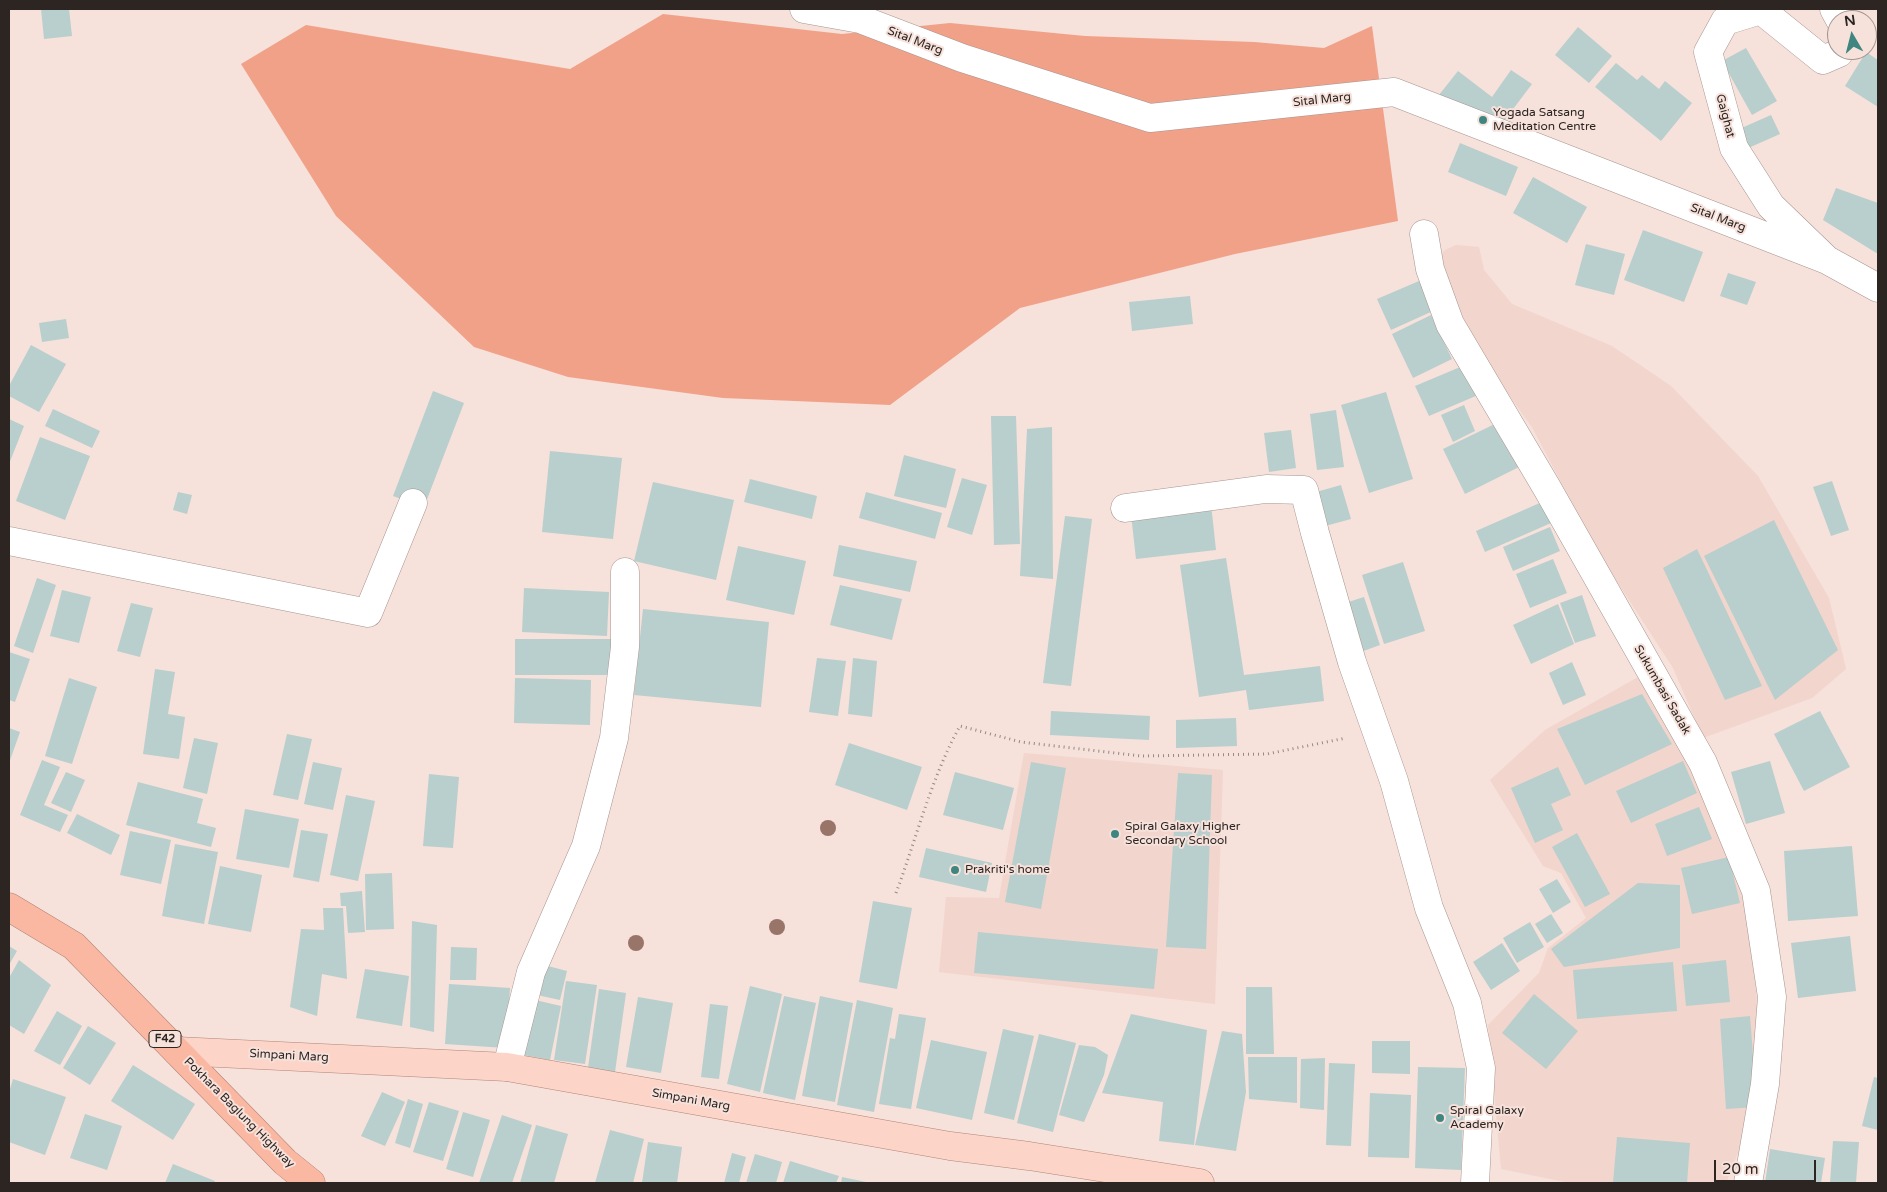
<!DOCTYPE html>
<style>
body{margin:0}
#map{position:relative;width:1887px;height:1192px;overflow:hidden;background:#f6e1db;font-family:"Varela Round",sans-serif}
canvas{display:block}
.frame{position:absolute;inset:0;border:10px solid #2c2522;pointer-events:none}
.north{position:absolute;left:1827px;top:10px;width:50px;height:50px;box-sizing:border-box;background:#f6e1db;border:1px solid #a59691;border-radius:50%;rotate:352deg;font-size:14px;font-weight:700;line-height:20px;text-align:center;color:#2c2522}
.north::after{content:'';display:block;margin:auto;width:18px;height:22px;background:#3f8681;clip-path:polygon(50% 0,100% 100%,50% 72%,0 100%)}
.scale{position:absolute;left:1714px;top:1160px;width:102px;height:22px;box-sizing:border-box;border:2px solid #2c2522;border-top:0;padding-left:6px;font-size:15px;line-height:18px;white-space:nowrap;color:#2c2522;-webkit-text-stroke:4px #f6e1db;paint-order:stroke}
</style>
<div id="map">
<canvas width="1887" height="1192"></canvas>
<div class="frame"></div>
<div class="north">N</div>
<div class="scale">20 m</div>
</div>
<script>
const c = document.querySelector('canvas').getContext('2d');
c.lineJoin = 'round';
function fill(path, color) { c.fillStyle = color; c.fill(path, 'evenodd'); }
function trace(path, color, width, dash) { c.strokeStyle = color; c.lineWidth = width; c.lineCap = dash ? 'butt' : 'round'; c.setLineDash(dash || []); c.stroke(path); }
function label(font, color, halo, rows, align = 'center') {
  c.font = font + ' "Varela Round",sans-serif'; c.lineWidth = 4; c.setLineDash([]); c.textBaseline = 'middle'; c.strokeStyle = halo; c.fillStyle = color; for (const [text, x, y, turn = 0] of rows) {
    c.save(); c.translate(x, y); c.rotate((+turn || 0) * Math.PI / 180); c.textAlign = isNaN(turn) ? turn : align; if (halo) c.strokeText(text, 0, 0); c.fillText(text, 0, 0); c.restore();
  }
}
const built = new Path2D(`
 M1456,245L1479,247L1484,270L1512,304L1612,346L1671,386L1758,476L1829,598L1846,669L1812,698L1703,738L1673,668L1596,549L1533,429L1485,361L1442,275L1437,258L1445,250Z
 M1638,677L1666,720L1696,776L1750,907L1758,1021L1756,1108L1726,1183H1570L1501,1169L1488,1025L1539,973L1548,948L1586,918L1561,873L1543,866L1490,780L1545,730Z
 M1024,753L1223,770L1215,1004L939,972L946,897L999,898Z`);
const forest = new Path2D(`
 M663,14L842,34L950,23L1085,36L1254,42L1324,48L1372,26L1398,221L1235,254L1020,308L890,405L723,398L568,377L474,347L336,216L241,64L306,25L570,69Z`);
const building = new Path2D(`
 M41,9H69L72,36L44,39Z
 M1578,27L1612,56L1589,83L1555,55Z
 M1746,48L1777,101L1752,115L1722,61Z
 M1866,52L1878,60V107L1845,86Z
 M1616,63L1637,80L1642,75L1659,89L1665,81L1692,103L1661,141L1595,87Z
 M1511,70L1532,84L1489,141L1435,100L1458,71L1492,97Z
 M1771,115L1780,134L1746,149L1737,130Z
 M1460,143L1518,167L1506,196L1448,172Z
 M1533,177L1587,207L1567,243L1513,213Z
 M1836,188L1878,203V254L1823,220Z
 M1643,230L1703,252L1684,302L1624,280Z
 M1586,244L1625,254L1614,295L1575,285Z
 M1728,273L1756,282L1747,305L1720,296Z
 M1419,281L1433,311L1391,330L1377,299Z
 M1190,296L1193,324L1132,331L1129,302Z
 M1431,315L1452,359L1413,378L1392,334Z
 M66,319L69,338L42,342L39,323Z
 M31,345L66,364L39,412L9,396V386Z
 M1465,365L1478,395L1429,416L1415,386Z
 M433,391L464,403L424,507L393,496Z
 M1386,392L1413,479L1369,493L1341,405Z
 M1464,405L1475,431L1453,442L1441,415Z
 M53,409L100,431L92,448L45,426Z
 M1336,410L1344,467L1317,470L1310,414Z
 M991,416H1016L1020,544L994,545Z
 M9,419L24,426L9,464Z
 M1499,422L1521,466L1465,494L1443,449Z
 M1052,427L1053,579L1020,576L1027,429Z
 M1291,430L1296,468L1269,472L1264,433Z
 M40,437L90,456L65,520L16,501Z
 M550,451L622,458L613,539L542,532Z
 M904,455L956,469L946,508L894,496Z
 M962,478L987,485L972,535L947,527Z
 M750,479L817,496L812,519L744,502Z
 M1832,481L1849,530L1831,536L1813,487Z
 M653,482L734,500L716,580L634,561Z
 M1341,485L1351,519L1318,528L1309,494Z
 M178,492L192,495L187,514L173,510Z
 M866,492L942,513L935,539L859,518Z
 M1542,502L1551,523L1485,552L1476,531Z
 M1211,504L1216,550L1136,559L1131,514Z
 M1065,516L1092,519L1071,686L1043,683Z
 M1774,520L1838,650L1775,700L1704,556Z
 M1550,527L1560,551L1513,571L1503,547Z
 M839,545L917,561L910,592L833,576Z
 M738,546L806,561L794,615L726,600Z
 M1697,549L1762,686L1725,700L1663,568Z
 M1226,558L1244,675L1320,666L1324,701L1249,710L1246,690L1199,697L1180,565Z
 M1553,559L1567,593L1530,608L1516,574Z
 M1403,562L1425,631L1384,644L1362,575Z
 M37,578L56,585L33,653L14,646Z
 M840,585L902,599L892,640L830,625Z
 M524,588L609,592L607,636L522,632Z
 M62,590L91,597L79,643L50,636Z
 M1582,595L1596,636L1575,643L1560,603Z
 M1364,597L1380,645L1358,653L1342,604Z
 M131,603L153,608L140,657L117,651Z
 M1558,604L1574,644L1531,664L1513,625Z
 M643,609L769,622L761,707L634,695Z
 M515,639H611V675H515Z
 M9,652L30,659L15,702L9,700Z
 M817,658L846,661L838,716L809,712Z
 M853,658L877,661L872,717L848,714Z
 M1572,662L1586,695L1563,705L1549,673Z
 M155,669L175,672L168,714L185,717L179,759L143,754Z
 M69,678L97,687L72,764L45,756Z
 M515,678L591,680L590,725L514,723Z
 M1642,694L1672,744L1585,785L1557,729Z
 M1051,711L1150,716L1149,740L1050,735Z
 M1820,711L1850,767L1804,791L1774,734Z
 M1236,718L1237,746L1176,748V720Z
 M9,728L20,732L9,763Z
 M287,734L312,739L298,800L273,795Z
 M194,738L218,743L207,794L183,788Z
 M849,743L922,767L907,810L835,785Z
 M42,760L60,767L44,805L68,815L60,832L20,815Z
 M1683,761L1697,793L1631,823L1616,791Z
 M1770,761L1785,813L1746,824L1731,772Z
 M313,762L342,768L333,810L304,804Z
 M1031,762L1066,768L1041,909L1005,902Z
 M1558,767L1571,795L1551,804L1563,830L1535,843L1511,788Z
 M66,772L85,780L71,812L51,803Z
 M955,772L1014,788L1003,830L943,815Z
 M1178,773L1212,775L1206,949L1166,947Z
 M429,774L459,777L453,848L423,846Z
 M138,782L203,799L197,823L216,828L211,847L126,825Z
 M346,795L375,801L358,881L330,875Z
 M1699,807L1712,839L1667,856L1655,824Z
 M245,809L299,819L289,868L236,859Z
 M77,814L120,835L111,855L67,833Z
 M301,830L328,834L319,882L293,877Z
 M130,831L171,840L161,884L120,875Z
 M1577,833L1610,894L1585,907L1552,847Z
 M175,844L218,852L204,924L162,916Z
 M1852,846L1858,916L1788,921L1784,851Z
 M926,848L992,863L986,892L919,877Z
 M1729,857L1740,903L1692,914L1681,868Z
 M220,866L262,875L251,932L208,924Z
 M392,873L394,929L366,930L365,874Z
 M1557,879L1571,902L1553,913L1539,889Z
 M1638,883L1680,885V948L1564,967L1551,949Z
 M362,891L365,932L348,933L346,906H341L340,893Z
 M873,901L912,908L897,989L859,982Z
 M323,908H343L347,979L322,974L317,1016L290,1007L301,929L324,930Z
 M1551,914L1563,933L1547,943L1535,924Z
 M412,921L437,925L434,1032L410,1027Z
 M1530,922L1544,947L1517,963L1503,938Z
 M978,932L1158,949L1154,989L974,973Z
 M1850,936L1856,991L1798,998L1791,943Z
 M1502,943L1520,971L1491,990L1473,962Z
 M9,946L17,951L9,965Z
 M451,947L477,948L476,980H450Z
 M19,960L51,985L24,1034L9,1025V978Z
 M1726,960L1730,1002L1686,1006L1682,965Z
 M1673,962L1677,1011L1577,1019L1573,970Z
 M544,965L567,971L560,1000L537,995Z
 M365,969L409,976L402,1026L356,1018Z
 M566,981L597,985L585,1064L554,1060Z
 M449,984L510,988L506,1048L445,1044Z
 M750,986L782,994L760,1092L727,1084Z
 M1246,987H1272L1274,1054H1246Z
 M599,989L626,993L615,1072L588,1068Z
 M1534,994L1578,1031L1546,1069L1502,1033Z
 M784,996L816,1003L795,1100L763,1093Z
 M820,996L853,1003L835,1102L802,1096Z
 M638,997L673,1003L661,1073L626,1067Z
 M535,1000L561,1006L550,1060L524,1055Z
 M857,1000L893,1008L874,1112L837,1105Z
 M710,1004L728,1006L719,1079L701,1077Z
 M57,1011L82,1026L60,1065L34,1051Z
 M899,1014L926,1018L911,1109L879,1104L890,1038L895,1039Z
 M1131,1014L1207,1030L1194,1145L1159,1141L1163,1102L1102,1093Z
 M1750,1016L1757,1107L1726,1109L1720,1019Z
 M88,1026L116,1043L90,1085L63,1068Z
 M1003,1029L1034,1036L1014,1120L984,1113Z
 M1222,1031L1242,1034L1246,1092L1236,1151L1195,1145Z
 M1039,1034L1076,1043L1053,1132L1017,1123Z
 M931,1040L987,1052L972,1120L916,1108Z
 M1372,1041H1410V1074L1372,1073Z
 M1079,1045L1095,1047L1108,1055L1104,1075L1084,1122L1059,1115Z
 M1248,1057H1297V1103L1249,1099Z
 M1325,1058L1324,1110L1300,1108L1301,1059Z
 M1329,1063L1355,1064L1351,1146L1326,1145Z
 M133,1065L195,1104L173,1140L111,1101Z
 M1418,1067L1465,1068L1461,1170L1415,1168Z
 M1874,1077L1878,1078V1130L1862,1126Z
 M13,1079L66,1097L45,1155L9,1142V1092Z
 M382,1092L405,1102L385,1146L361,1136Z
 M1370,1093L1411,1095L1409,1158L1368,1157Z
 M408,1099L423,1104L410,1148L395,1143Z
 M429,1102L459,1111L443,1161L413,1152Z
 M463,1112L490,1120L473,1177L446,1169Z
 M85,1114L122,1126L107,1170L70,1158Z
 M502,1115L532,1125L512,1183H479Z
 M536,1125L568,1134L554,1183H520Z
 M610,1130L644,1139L633,1183H595Z
 M1617,1137L1690,1143L1687,1183H1613Z
 M1833,1141L1859,1142L1856,1183H1830Z
 M648,1142L682,1147L677,1183H642Z
 M1770,1149L1825,1158L1821,1183H1765Z
 M732,1153L746,1157L739,1183H724Z
 M755,1154L782,1162L776,1183H746Z
 M790,1161L839,1176L836,1183H783Z
 M173,1164L215,1181L214,1183H165Z
 M842,1177L866,1182V1183H841Z`);
const path = new Path2D(`
 M896,893C917,837 931,778 960,726L1021,742L1141,756L1267,754L1346,738`);
const minor = new Path2D(`
 M804,9L860,19L962,58L1150,118L1394,92L1827,260
 M1834,9L1840,20
 M1840,50L1839,53L1823,60L1761,10L1725,21L1708,52L1734,148L1771,206L1827,260L1878,288
 M1424,234L1430,269L1450,324L1547,488L1703,763L1756,891L1772,997L1765,1084L1748,1183
 M1125,508L1266,489L1304,490L1315,533L1352,662L1394,781L1429,908L1467,1003L1481,1068L1475,1183
 M9,541L368,613L413,503
 M507,1067L531,972L586,846L614,738L625,647V572`);
const major = new Path2D(`
 M177,1051L507,1067L950,1146L1029,1156L1200,1183`);
const highway = new Path2D(`
 M9,907L74,946L285,1162L311,1183`);
const trees = [
 [828,828],
 [777,927],
 [636,943]
];
const markers = [
 [1483,120,5,"#3f8681"],
 [1115,834,5,"#3f8681"],
 [955,870,5,"#3f8681"],
 [1440,1118,5,"#3f8681"]
];
const shields = [
 [165,1039,32]
];
const shieldNames = [
 ["F42",165,1039]
];
const streetNames = [
 ["Sital Marg",915,41,21],
 ["Sital Marg",1322,100,-6],
 ["Gaighat",1725,116,75],
 ["Sital Marg",1718,218,21],
 ["Sukumbasi Sadak",1662,690,60],
 ["Simpani Marg",289,1056,3],
 ["Simpani Marg",691,1100,10],
 ["Pokhara Baglung Highway",239,1113,45]
];
const poiNames = [
 ["Yogada Satsang",1493,113],
 ["Meditation Centre",1493,127],
 ["Spiral Galaxy Higher",1125,827],
 ["Secondary School",1125,841],
 ["Prakriti's home",965,870],
 ["Spiral Galaxy",1450,1111],
 ["Academy",1450,1125]
];
fill(built, '#f2d5cc');
fill(forest, '#f0a188');
fill(building, '#b8cfcd');
trace(minor, '#a8958f', 29);
trace(major, '#b28576', 29);
trace(highway, '#b28576', 29);
trace(path, '#958782', 3, [1, 4]);
trace(minor, '#fff', 28);
trace(major, '#fcd4c8', 28);
trace(highway, '#fab8a3', 28);
c.fillStyle = '#987469';
for (const [x, y] of trees) { c.beginPath(); c.arc(x, y, 8, 0, 2 * Math.PI); c.fill(); }
for (const [x, y, r, color] of markers) { const dot = new Path2D(); dot.arc(x, y, r, 0, 2 * Math.PI); c.fillStyle = color; c.fill(dot); trace(dot, '#f6e1db', 2); }
for (const [x, y, w] of shields) { const box = new Path2D(); box.roundRect(x - w / 2, y - 8.5, w, 17, 4); c.fillStyle = '#f6e1db'; c.fill(box); trace(box, '#2c2522', 1); }
label('bold 11px', '#2c2522', null, shieldNames);
label('12px', '#2c2522', '#f6e1db', streetNames);
label('12px', '#2c2522', '#f6e1db', poiNames, 'left');
</script>
